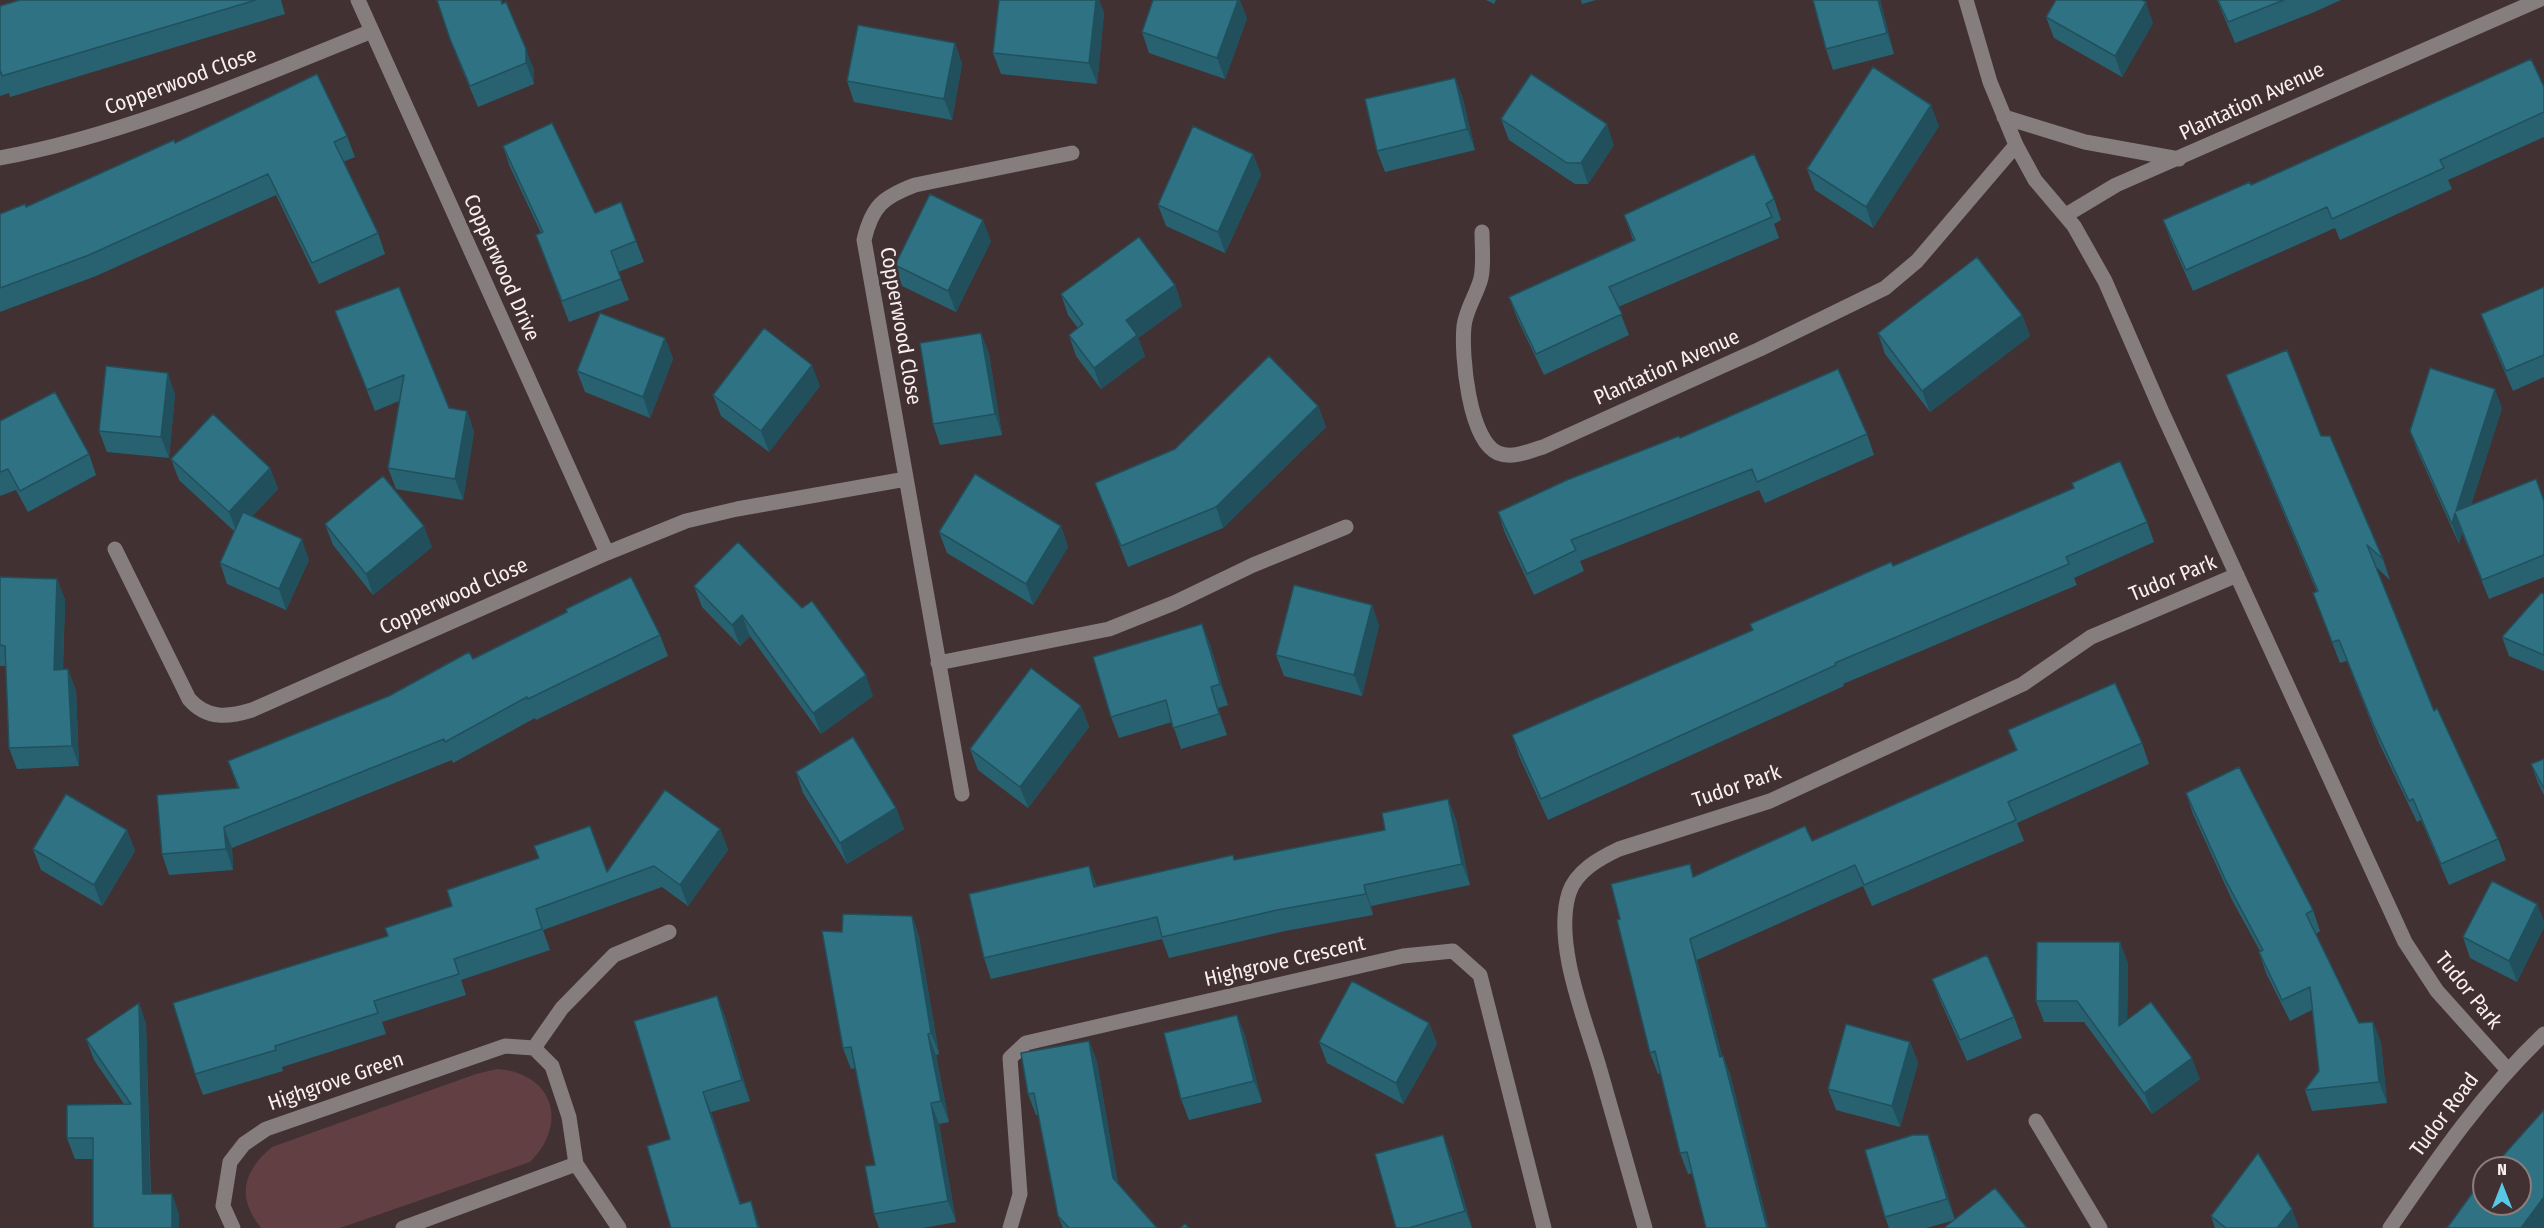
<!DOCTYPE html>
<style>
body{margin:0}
#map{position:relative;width:2544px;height:1228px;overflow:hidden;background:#423133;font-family:"Fira Sans Condensed",sans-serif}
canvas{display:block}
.north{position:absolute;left:2472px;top:1156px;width:60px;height:60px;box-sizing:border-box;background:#423133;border:2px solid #8c7d7f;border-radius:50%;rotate:0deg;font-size:16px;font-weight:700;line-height:24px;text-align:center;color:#faeff0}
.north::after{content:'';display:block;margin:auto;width:21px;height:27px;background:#59c8e5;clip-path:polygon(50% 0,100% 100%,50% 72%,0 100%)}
</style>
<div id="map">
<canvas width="2544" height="1228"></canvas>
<div class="north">N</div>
</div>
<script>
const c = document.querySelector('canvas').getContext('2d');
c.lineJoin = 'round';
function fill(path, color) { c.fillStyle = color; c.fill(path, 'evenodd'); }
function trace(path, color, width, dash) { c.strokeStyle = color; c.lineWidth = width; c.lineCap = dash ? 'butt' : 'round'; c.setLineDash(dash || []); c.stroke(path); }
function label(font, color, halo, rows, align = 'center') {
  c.font = font + ' "Fira Sans Condensed",sans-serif'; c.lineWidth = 6; c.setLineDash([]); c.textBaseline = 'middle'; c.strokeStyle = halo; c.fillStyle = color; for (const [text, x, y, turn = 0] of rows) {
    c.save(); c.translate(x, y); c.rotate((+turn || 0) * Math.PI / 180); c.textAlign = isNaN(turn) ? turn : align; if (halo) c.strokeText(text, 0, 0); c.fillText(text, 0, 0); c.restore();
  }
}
const green = new Path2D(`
 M497,1069C553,1073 569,1123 530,1162L340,1228H261C236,1197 243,1171 272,1147L476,1074Z`);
const minor = new Path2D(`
 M358,0L607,553
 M1966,0L1990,82L2016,145L2035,180L2074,226L2105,281L2162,412L2405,942L2437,991L2507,1069
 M2004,117L2085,142L2179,159
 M0,158C129,134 250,80 372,31
 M2066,215L2116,185L2539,0
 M1482,232C1482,246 1484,264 1481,278C1477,294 1466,309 1464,326C1461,355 1469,441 1498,453C1513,459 1529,451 1543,447L1760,349L1885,288L1917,261L2016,145
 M115,549L189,699C207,720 229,717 252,710L607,553L686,521L737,509L906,479
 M938,663L1109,629L1174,603L1253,565L1346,527
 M962,794L864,240C872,206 883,197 915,185L1072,153
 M534,1048L562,1008L614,955L669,932
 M2036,1121L2100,1228
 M233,1228L223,1206L230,1162L244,1144L266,1129L505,1046L534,1048L552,1066L569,1117L576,1164L619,1228
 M403,1228L576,1164
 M1010,1228L1020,1194L1010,1058L1026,1043L1403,956L1453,951L1480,975L1544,1228
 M1645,1228C1630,1175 1615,1123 1600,1070C1586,1021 1553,944 1569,893C1576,871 1600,858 1619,849L1770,801L2023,684L2091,637L2237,575
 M2390,1228C2437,1159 2483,1092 2544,1034`);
const wall = new Path2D(`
 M20,0H281L285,14L10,97L9,93L0,96V6Z
 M437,0H501L534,70V84L478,107L458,60Z
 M999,0H1099L1104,13L1097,84L1001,74L993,53Z
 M1486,0H1496L1494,4Z
 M1581,0H1596L1582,4Z
 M1813,0H1880L1894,54L1833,70L1826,49Z
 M2217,0H2341L2312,13L2235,43Z
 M2046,17L2153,23L2122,77L2054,38Z
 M1247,18L1225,79L1149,53L1142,32Z
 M955,43L962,64L952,120L854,102L847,81Z
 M1455,78L1463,99L1475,150L1385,172L1377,151Z
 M2544,87V137L2448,180L2452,189L2340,240L2335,228L2193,291L2171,241L2163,220L2251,185Z
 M1501,119L1614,145L1588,184H1575L1509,140Z
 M1939,126L1873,228L1815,190L1807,169Z
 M347,136L355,157L343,162L378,233L385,254L319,284L276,195L96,276L0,312V214L26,207L175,143Z
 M503,146L595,213L621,202L644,262L618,272L629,300L569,322L536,235L541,233L510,167Z
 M1253,154L1261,175L1225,253L1166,226L1158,205Z
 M1774,199L1781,220L1774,224L1779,238L1618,307L1629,335L1544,375L1517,318L1509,297L1633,240L1624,215Z
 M991,241L956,312L902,286L895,265Z
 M1175,285L1182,306L1138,338L1145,356L1101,389L1076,356L1069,335L1078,328L1068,315L1061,294Z
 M2544,287V377L2513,391L2488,333L2481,314Z
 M335,311L449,408L467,411L474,432L463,500L396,489L388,468L399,401L375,411Z
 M2022,315L2030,336L1930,412L1885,354L1878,333Z
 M981,333L989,354L1002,435L940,445L933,424Z
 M665,338L673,359L650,418L585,392L577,371Z
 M2226,375L2321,436L2383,559L2390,580L2376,567L2434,711L2498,839L2506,860L2449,885L2421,820L2417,822L2380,745L2347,661L2340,663L2313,593L2317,592L2234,396Z
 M820,386L769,452L721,416L713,395Z
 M175,394L169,458L107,452L99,431Z
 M1318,406L1326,427L1223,528L1128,567L1095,483Z
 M2502,408L2471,505L2544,501V577L2489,599L2462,533L2459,544L2417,450L2410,431Z
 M0,421L89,454L96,475L28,512L16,490L0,496Z
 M1867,434L1874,455L1765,503L1759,490L1580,561L1584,571L1534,595L1505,533L1498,512L1680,438Z
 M171,459L270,468L278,489L252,516L309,560L286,610L227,584L220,563L234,531L179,480Z
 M2147,522L2154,542L2074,578L2077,585L1843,684L1844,686L1548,820L1519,756L1512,735L1752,630L1893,566Z
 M325,524L432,547L373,595L333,545Z
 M1061,526L1068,547L1033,605L947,553L939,532Z
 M0,577L57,579L65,600L63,669L76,690L79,766L17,769L9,748L6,666H0Z
 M694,586L873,696L821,734L750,636L740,646L702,607Z
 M2544,594V671L2509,656L2502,637Z
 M1372,605L1379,626L1362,696L1284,676L1276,655Z
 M1202,624L1210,645L1228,705L1218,708L1227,735L1181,749L1172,722L1119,738L1111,717Z
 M660,635L668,656L536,720L535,718L453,763L452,760L232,848L233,870L169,875L162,854L238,789L228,761L389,696L473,659Z
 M1081,706L1089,727L1028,808L978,770L970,749Z
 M2008,730L2142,743L2149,764L2017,823L2024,841L1872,906L1863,886L1697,960L1722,1056H1723L1731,1077L1693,1173L1688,1174L1680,1153L1661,1073L1658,1074L1650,1053L1620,919L1694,876L1812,841L2016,750Z
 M2544,759V795L2538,783L2531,764Z
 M796,772L896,808L904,829L847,864L803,793Z
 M2186,793L2313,910L2320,931L2316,934L2359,1023L2373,1022L2381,1043L2387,1103L2312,1111L2305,1090L2319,1071L2312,1010L2290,1021L2266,973L2259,952L2260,951L2232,900L2193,814Z
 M1448,799L1456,820L1470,885L1371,906L1373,915L1285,931L1169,958L1162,939L991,979L984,958L1089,866L1097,887L1385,830Z
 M720,829L728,850L688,906L662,887L543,930L550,950L461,980L466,995L382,1022L386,1034L282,1067L283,1071L203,1095L195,1074L388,936L452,906L607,871Z
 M127,830L135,851L102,906L41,870L33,849Z
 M2537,904L2544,922V927L2517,982L2470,958L2463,937Z
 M912,916L919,937L939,1054L936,1055L949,1122L939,1124L956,1222L923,1228H879L874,1214L875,1165L856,1068L851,1069L843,1048L842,932Z
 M2128,963L2127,1020L2200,1079L2152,1114L2084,1022H2044L2036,1001Z
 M1932,979L2014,1017L2022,1038L1967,1061L1940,1000Z
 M717,996L725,1017L750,1101L711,1112L741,1204L751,1201L758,1222L670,1139Z
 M139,1003L146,1024L151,1194H172L179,1215V1228L93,1159H75L67,1138L124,1104L94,1060L86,1039Z
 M1237,1015L1245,1036L1262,1102L1189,1120L1181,1099Z
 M1429,1023L1437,1044L1403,1104L1327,1063L1319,1042Z
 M1089,1041L1097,1062L1118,1184L1157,1228H1063L1058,1216L1039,1115H1036L1028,1094Z
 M1910,1042L1918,1063L1900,1127L1836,1110L1828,1089Z
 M1451,1156L1472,1228H1396Z
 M1936,1156L1955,1220L1926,1228H1889L1885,1217Z
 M2211,1216L2299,1228H2215Z`);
const shadedWall = new Path2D(`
 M1096,0H1099L1104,13L1097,84L1089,63Z
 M1238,0H1240L1247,18L1225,79L1217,58Z
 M1878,0H1880L1894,54L1887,33Z
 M2146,2L2153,23L2122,77L2115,56Z
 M955,43L962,64L952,120L944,99Z
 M526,49L534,70V84L526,63Z
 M1455,78L1463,99L1475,150L1467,129Z
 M1931,105L1939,126L1873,228L1866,207Z
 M1607,124L1614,145L1588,184L1581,163Z
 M1253,154L1261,175L1225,253L1218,232Z
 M983,220L991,241L956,312L948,291Z
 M1175,285L1182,306L1138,338L1145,356L1101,389L1094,368L1126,320Z
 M2022,315L2030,336L1930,412L1922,391Z
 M981,333L989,354L1002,435L995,414Z
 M665,338L673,359L650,418L643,397Z
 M812,365L820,386L769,452L761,431Z
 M168,373L175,394L169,458L161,437Z
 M2495,389L2502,408L2463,530L2456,511Z
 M1318,406L1326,427L1223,528L1216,507Z
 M467,411L474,432L463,500L455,479Z
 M270,468L278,489L237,533L229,512Z
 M2455,513L2462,533L2459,544L2452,524Z
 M424,526L432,547L373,595L366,574Z
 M1061,526L1068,547L1033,605L1026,584Z
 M302,539L309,560L286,610L279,589Z
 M57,579L65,600L62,691L54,670Z
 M1372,605L1379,626L1362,696L1354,675Z
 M742,615L750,636L740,646L732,625Z
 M1202,624L1210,645L1228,705L1220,684Z
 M68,669L76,690L79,766L72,746Z
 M866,675L873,696L821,734L813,713Z
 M1211,687L1227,735L1219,714Z
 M1081,706L1089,727L1028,808L1020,787Z
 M1448,799L1456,820L1470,885L1462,864Z
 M896,808L904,829L847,864L840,843Z
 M224,827L232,848L233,870L226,849Z
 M720,829L728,850L688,906L680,885Z
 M127,830L135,851L102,906L94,885Z
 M1089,866L1097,887H1094Z
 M1364,885L1371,906L1373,915L1366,894Z
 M2537,904L2544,922V927L2517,982L2509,961Z
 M912,916L919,937L939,1054L931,1033Z
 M1690,939L1697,960L1728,1078L1720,1057Z
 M2120,942L2128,963L2127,1047L2119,1026Z
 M717,996L725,1017L750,1101L742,1080Z
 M139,1003L146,1024L151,1215L143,1194Z
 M1237,1015L1245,1036L1262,1102L1254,1081Z
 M2373,1022L2381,1043L2387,1103L2379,1082Z
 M1429,1023L1437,1044L1403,1104L1396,1083Z
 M928,1034L936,1055L949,1122L941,1101Z
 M1089,1041L1097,1062L1121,1199L1113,1178Z
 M1910,1042L1918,1063L1900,1127L1892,1106Z
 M1723,1056L1731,1077L1769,1228H1767Z
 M2192,1058L2200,1079L2152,1114L2144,1093Z
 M703,1092L711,1112L748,1225L740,1204Z
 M931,1103L939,1124L956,1222L948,1201Z
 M1443,1135L1451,1156L1472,1228L1465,1211Z
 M1928,1135L1936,1156L1955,1220L1947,1199Z
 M172,1194L179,1215V1228H172Z
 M2544,1197V1228H2521Z
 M751,1201L760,1228H758Z
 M2292,1209L2299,1228H2277Z`);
const building = new Path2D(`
 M20,0H256L2,76L1,72L0,73V6Z
 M437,0H501L502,4L506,2L526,49V63L470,86L450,39Z
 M999,0H1096L1089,63L993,53Z
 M1153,0H1238L1217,58L1142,32Z
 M1813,0H1878L1887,33L1826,49Z
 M2056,0H2142L2146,2L2115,56L2046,17Z
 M2218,0H2284L2228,22Z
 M858,25L955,43L944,99L847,81Z
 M2531,59L2544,87V112L2440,160L2444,168L2332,219L2327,207L2186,270L2163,220L2250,182L2251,185Z
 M1873,67L1931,105L1866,207L1807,169Z
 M317,74L347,136L334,142L378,233L312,263L268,174L89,255L0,288V214L25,204L26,207L174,140L175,143Z
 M1531,74L1607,124L1581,163H1567L1501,119Z
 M1455,78L1467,129L1377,151L1365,99Z
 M552,123L595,213L621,202L636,241L611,251L621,279L562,301L536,235L543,232L503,146Z
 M1193,126L1253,154L1218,232L1158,205Z
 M1754,154L1774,199L1766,204L1772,217L1609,287L1622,314L1536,354L1509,297L1635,240L1624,215Z
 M930,194L983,220L948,291L895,265Z
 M1139,237L1175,285L1126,320L1137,335L1094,368L1069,335L1083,324L1061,294Z
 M1977,257L2022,315L1922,391L1878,333Z
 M399,287L449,408L467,411L455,479L388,468L404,375L367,390L335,311Z
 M2544,287V355L2506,371L2481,314Z
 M600,313L665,338L643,397L577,371Z
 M764,328L812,365L761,431L713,395Z
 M981,333L995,414L933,424L920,343Z
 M2287,350L2321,436H2330L2383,559L2367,545L2434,711L2437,708L2498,839L2441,864L2413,799L2409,801L2373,724L2339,640L2332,642L2313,593L2318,591L2226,375Z
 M1269,356L1318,406L1216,507L1121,546L1095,483L1175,449Z
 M106,366L168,373L161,437L99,431Z
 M2430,368L2495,389L2456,511L2536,479L2544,501V555L2482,580L2455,513L2452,524L2410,431Z
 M1838,369L1867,434L1757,482L1752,469L1571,540L1576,550L1527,574L1498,512L1567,480L1679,436L1680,438Z
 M55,392L89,454L20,491L8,469L0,472V421Z
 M213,414L270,468L229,512L171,459Z
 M2120,461L2147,522L2066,557L2069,564L1835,663L1836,665L1541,799L1512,735L1753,630L1750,624L1891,562L1893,566L2074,488L2072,483Z
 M975,474L1061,526L1026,584L939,532Z
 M383,476L424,526L366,574L325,524Z
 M243,512L302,539L279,589L220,563Z
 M738,542L802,608L812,601L866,675L813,713L742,615L732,625L694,586Z
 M0,577L57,579L54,670L68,669L72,746L9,748L5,646L0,645Z
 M631,577L660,635L528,699L527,697L445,742L444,739L224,827L226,849L162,854L157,795L239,788L228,761L389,696L469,652L473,659L567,612L566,609Z
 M1294,585L1372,605L1354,675L1276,655Z
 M2541,593L2544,594V655L2502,637Z
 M1202,624L1220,684L1211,687L1219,714L1173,728L1166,700L1111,717L1093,657Z
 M1031,668L1081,706L1020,787L970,749Z
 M2115,683L2142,743L2008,802L2016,820L1864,885L1855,865L1690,939L1720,1057L1723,1056L1767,1228H1706L1687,1152L1680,1153L1655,1051L1650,1053L1617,920L1620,919L1611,884L1690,864L1693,877L1805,826L1812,841L2017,750L2008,730Z
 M853,737L896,808L840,843L796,772Z
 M2544,759V789L2531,764Z
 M2239,767L2313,910L2306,914L2359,1023L2373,1022L2379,1082L2305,1090L2319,1071L2310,987L2282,1000L2259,952L2263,950L2225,879L2186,793Z
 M665,790L720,829L680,885L654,866L536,909L542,929L454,959L459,974L374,1001L378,1013L275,1046L276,1050L195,1074L173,1003L388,936L385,928L452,906L447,890L539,858L534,846L590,826L607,872Z
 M66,794L127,830L94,885L33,849Z
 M1448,799L1462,864L1364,885L1366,894L1277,910L1162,937L1157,917L984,958L969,894L1089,866L1094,887L1233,855L1234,860L1385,830L1382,813Z
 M2492,881L2537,904L2509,961L2463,937Z
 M843,914L912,916L931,1033L928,1034L941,1101L931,1103L948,1201L874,1214L865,1166L875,1165L851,1047L843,1048L822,931L842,932Z
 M2037,942H2120L2119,1026L2151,1002L2192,1058L2144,1093L2077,1001H2036Z
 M1987,955L2014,1017L1960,1040L1932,979Z
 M1352,981L1429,1023L1396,1083L1319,1042Z
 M717,996L742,1080L703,1092L740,1204L751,1201L758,1228H671L647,1146L670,1139L634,1021Z
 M139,1003L143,1194H172V1228H93V1138H67V1105L131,1104L86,1039Z
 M1237,1015L1254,1081L1181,1099L1164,1033Z
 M1846,1024L1910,1042L1892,1106L1828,1089Z
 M1089,1041L1113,1178L1157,1228H1069L1058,1216L1034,1093L1028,1094L1021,1053Z
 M2544,1110V1197L2521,1228H2447L2484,1177V1204H2520V1168H2492Z
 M1443,1135L1465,1211L1409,1228H1396L1375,1154Z
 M1913,1135H1928L1947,1199L1885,1217L1865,1150Z
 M2258,1153L2292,1209L2277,1228H2226L2211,1216Z
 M1995,1188L2027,1228H1946L1945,1227Z
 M1185,1224L1189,1228H1180Z`);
const streetNames = [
 ["Copperwood Close",181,82,-20],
 ["Plantation Avenue",2252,102,-25],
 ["Copperwood Drive",501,268,66],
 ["Copperwood Close",900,326,80],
 ["Plantation Avenue",1667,368,-24],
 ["Tudor Park",2173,579,-22],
 ["Copperwood Close",454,597,-24],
 ["Tudor Park",1737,787,-19],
 ["Highgrove Crescent",1285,962,-13],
 ["Tudor Park",2468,991,51],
 ["Highgrove Green",336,1082,-19],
 ["Tudor Road",2445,1115,-53]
];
fill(green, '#623f43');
trace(minor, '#867d7e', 15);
fill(wall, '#286271');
fill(shadedWall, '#21505c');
fill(building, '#2f7283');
trace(building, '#21505c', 1.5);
label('21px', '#faeff0', '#423133', streetNames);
</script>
